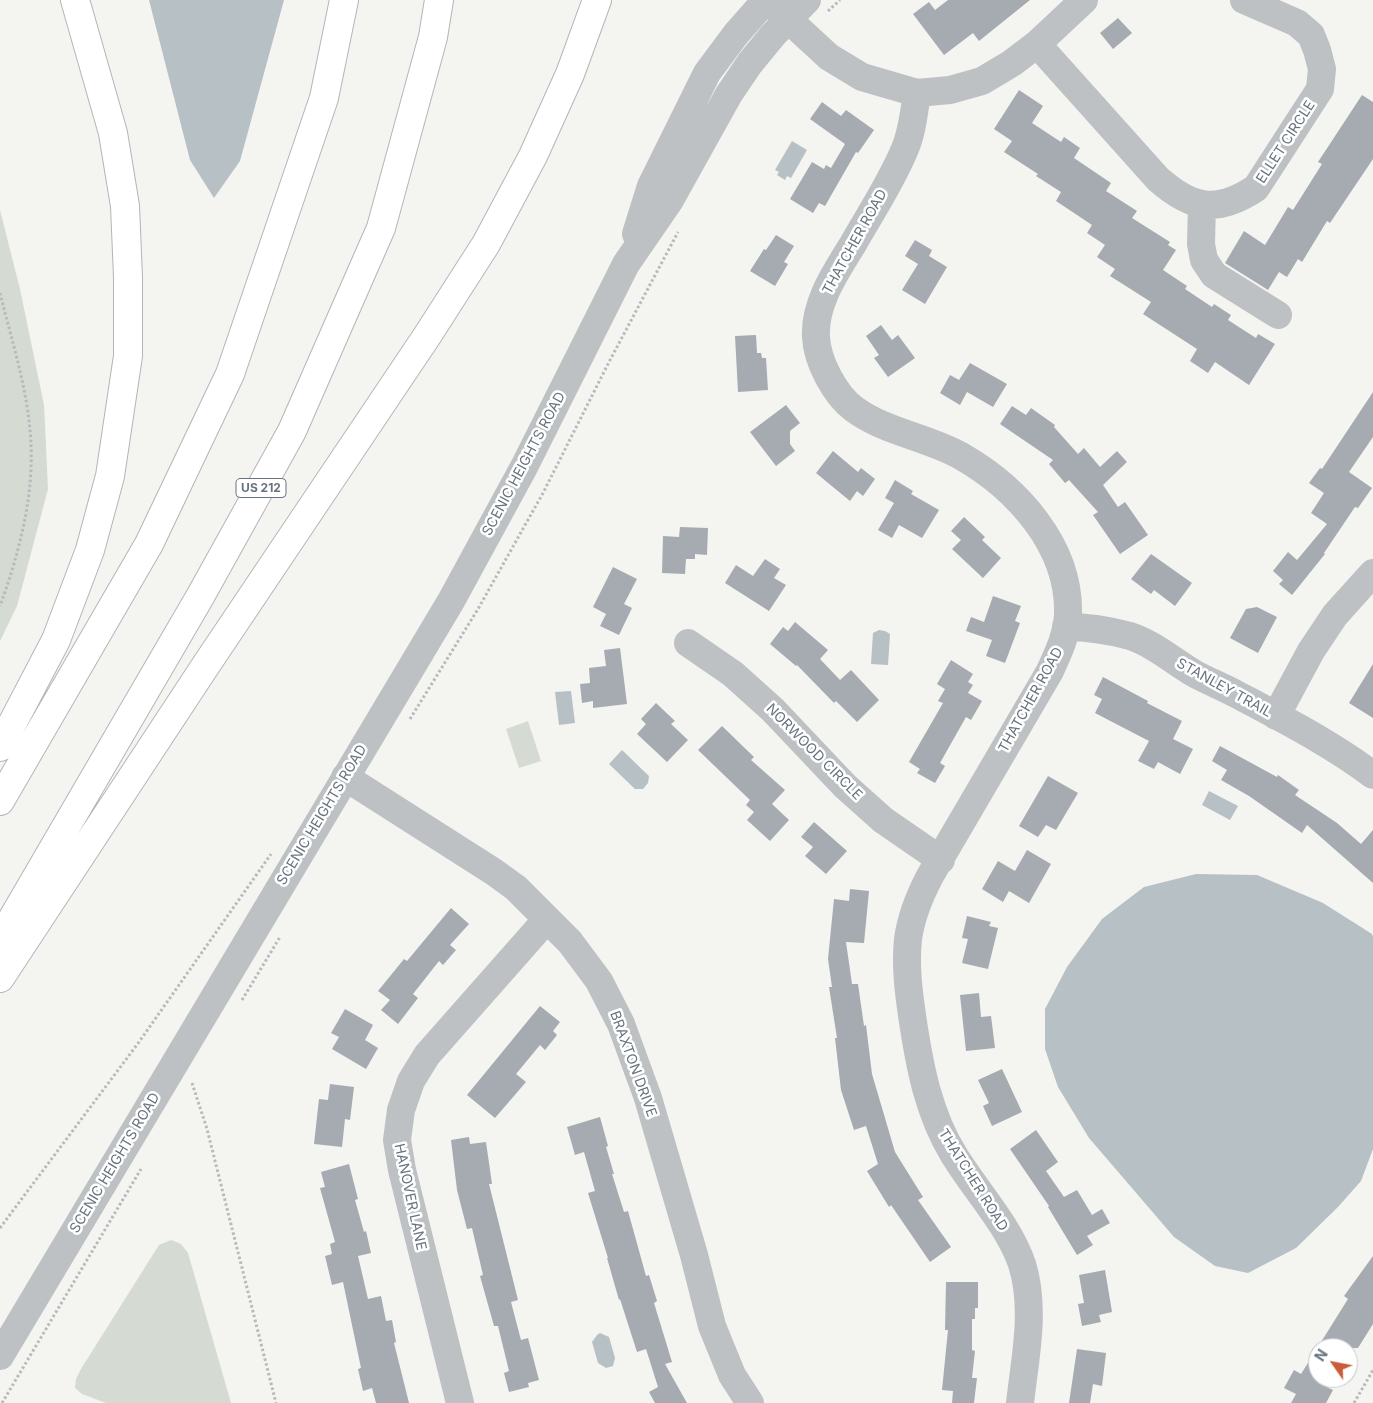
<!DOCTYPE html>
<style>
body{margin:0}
#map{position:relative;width:1373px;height:1403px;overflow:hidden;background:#f4f4f1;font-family:Inter,sans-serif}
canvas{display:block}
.north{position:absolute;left:1308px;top:1338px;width:50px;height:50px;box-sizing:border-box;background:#fff;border:1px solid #c2c7cb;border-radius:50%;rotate:303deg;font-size:14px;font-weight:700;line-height:20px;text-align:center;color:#67737e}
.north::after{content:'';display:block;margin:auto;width:18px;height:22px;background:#cb5c39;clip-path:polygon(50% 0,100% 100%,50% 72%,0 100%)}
</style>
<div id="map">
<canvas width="1373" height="1403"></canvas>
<div class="north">N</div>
</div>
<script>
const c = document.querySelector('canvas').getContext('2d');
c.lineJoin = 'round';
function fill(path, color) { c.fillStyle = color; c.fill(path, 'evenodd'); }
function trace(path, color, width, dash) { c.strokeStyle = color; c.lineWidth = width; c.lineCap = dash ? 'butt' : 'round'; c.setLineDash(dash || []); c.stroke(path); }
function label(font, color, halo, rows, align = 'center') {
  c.font = font + ' Inter,sans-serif'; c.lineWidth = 5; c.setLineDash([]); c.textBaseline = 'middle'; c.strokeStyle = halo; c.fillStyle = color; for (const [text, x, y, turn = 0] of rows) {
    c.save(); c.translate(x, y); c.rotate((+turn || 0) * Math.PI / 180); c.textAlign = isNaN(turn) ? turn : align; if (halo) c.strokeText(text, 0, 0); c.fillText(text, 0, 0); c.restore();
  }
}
const green = new Path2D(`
 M0,210L20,289L44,405L48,489L17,606L0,641Z
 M528,721L541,761L519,768L506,729Z
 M171,1240L181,1244L188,1253L231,1403H106L82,1394L75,1388L76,1379L81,1369L159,1245Z`);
const water = new Path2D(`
 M149,0H284L240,161L214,198L190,160Z
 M792,141L807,150L791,178L787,176L785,180L777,175L779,172L775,170Z
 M879,630L885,631L890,634L888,665L871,664L873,633Z
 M571,691L575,723L559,725L555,692Z
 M622,750L649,776L648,783L643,789H635L609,764Z
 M1209,791L1238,806L1230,820L1202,805Z
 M1196,874L1257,875L1323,903L1372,934L1373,937V1149L1361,1181L1338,1207L1296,1248L1248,1273L1215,1266L1174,1237L1089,1138L1058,1087L1045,1049V1009L1067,967L1102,919L1144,887Z
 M600,1333L609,1337L615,1358L613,1366L606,1368L598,1363L592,1342L597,1335Z`);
const building = new Path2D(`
 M948,0H1030L979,41L973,33L944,55L913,14L929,2L935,10Z
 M1118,18L1132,33L1113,49L1100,33Z
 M1019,90L1043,106L1032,123L1061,142L1064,137L1080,148L1074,158L1111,183L1106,191L1137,211L1132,218L1170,242L1168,245L1176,250L1163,270L1187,286L1185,289L1212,307L1214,304L1231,315L1228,320L1256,338L1258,334L1275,344L1249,385L1215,362L1208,373L1190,361L1197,349L1143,314L1151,302L1110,276L1115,269L1097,257L1105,245L1087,233L1092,225L1056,201L1061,192L1036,176L1038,174L1004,152L1012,141L994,129Z
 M1362,95L1373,102V159L1330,223L1327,221L1302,262L1298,259L1287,277L1279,272L1268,290L1225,263L1244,231L1265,245L1288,207L1293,210L1322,164L1318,162Z
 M822,102L841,116L846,110L874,130L858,153L856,152L825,206L819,203L813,213L790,199L812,162L824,169L826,165L831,168L845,144L810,119Z
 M776,235L794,246L784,262L788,264L775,286L750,271L764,249L766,250Z
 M915,240L932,250L929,256L947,267L925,304L902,290L918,264L905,256Z
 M881,325L892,340L898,335L915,358L888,377L874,358L879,355L866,336Z
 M756,335L757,353H761L762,358H766L768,390L738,392L735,336Z
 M970,363L1007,384L993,407L967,392L960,405L940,393L950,375L959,380Z
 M1373,392V437L1349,472L1372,488L1358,508L1355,507L1324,553L1325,554L1292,595L1279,584L1283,580L1273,571L1288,552L1297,560L1327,524L1311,513L1324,493L1309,483L1320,468L1322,469Z
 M786,405L800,423L790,431V444L795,451L776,466L750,432Z
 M1012,406L1026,415L1031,408L1055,425L1054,427L1078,454L1084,448L1100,467L1117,451L1127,462L1103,485L1118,507L1125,502L1148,535L1120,554L1093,515L1098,512L1069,480L1065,483L1049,464L1053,460L1000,424Z
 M833,451L858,472L861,468L875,479L863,496L857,491L850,501L816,473Z
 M895,480L913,491L911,494L939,510L922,538L899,525L892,538L878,530L894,503L885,498Z
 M964,517L985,537L982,540L1001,558L983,578L952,549L961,540L951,531Z
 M680,527L708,528L707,555L695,554V559H686L685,574L662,573L663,536L679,537Z
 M1151,554L1192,583L1175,606L1154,590L1151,594L1131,579Z
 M765,559L780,569L774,578L786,585L769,611L725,583L736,565L753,576Z
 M613,567L637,579L624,604L632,608L619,635L600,626L606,614L593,607Z
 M993,596L1021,606L1015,621L1020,623L1005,663L986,656L992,640L966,631L971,617L984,622Z
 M1257,607L1277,617L1258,653L1230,638L1246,609Z
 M795,622L828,650L820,659L840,680L851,670L879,700L857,722L836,701L834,703L797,665L796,666L770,644L783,627L788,631Z
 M620,648L627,704L593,708V701L582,703L580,684L590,683L589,668L606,666L604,650Z
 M951,660L973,674L968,682L973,685L968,693L982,701L971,720L966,717L940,763L945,766L935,783L917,773L920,769L909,762L943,703L938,701L945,689L937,684Z
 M1373,664V718L1349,703Z
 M1103,677L1148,701L1147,703L1182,721L1173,739L1193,749L1180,774L1158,762L1154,769L1138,761L1149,741L1095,713L1102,699L1094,695Z
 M656,703L675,721L671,724L688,740L667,762L637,734L646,724L641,719Z
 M722,726L754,757L751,760L785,790L772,804L789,820L770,841L747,820L754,812L746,805L750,800L698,750Z
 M1220,746L1277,777L1278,775L1299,790L1295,795L1337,823L1361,844L1373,830V883L1307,825L1302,833L1249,796L1221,780L1227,770L1212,761Z
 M1048,776L1078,793L1056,830L1046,825L1038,837L1019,826Z
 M814,822L847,851L826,874L805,856L813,847L801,837Z
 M1027,850L1051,864L1029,903L1009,891L1003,902L982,889L998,861L1015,871Z
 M850,889L869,891L864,943L846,942L852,984H858L864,1026L866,1025L872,1074L895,1152L923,1197L918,1200L951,1247L930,1262L891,1205L889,1207L867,1171L878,1164L866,1126L854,1130L841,1090L835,1038H837L829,987H832L828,959L834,899L849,901Z
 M451,908L469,924L450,945L456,950L443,965L439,961L413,994L418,998L398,1024L381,1010L390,1000L378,991L404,959L407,961Z
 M967,916L991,922L989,926L998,928L988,969L962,963L968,939L962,938Z
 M979,993L981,1017L991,1016L995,1048L966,1051L960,995Z
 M540,1006L560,1022L553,1031L557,1035L545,1050L540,1045L516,1074L526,1082L495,1118L467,1095Z
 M345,1009L373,1025L365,1040L378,1048L366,1069L332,1049L339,1037L331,1033Z
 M1002,1069L1022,1112L992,1126L983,1106L989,1103L978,1080Z
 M330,1084L354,1087L350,1120L345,1119L342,1147L314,1144L319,1099L328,1100Z
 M600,1117L608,1146L606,1147L614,1174H612L624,1212L628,1211L646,1276L649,1275L657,1301L654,1303L672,1362L665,1364L687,1403H655L649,1392L658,1387L646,1349L637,1352L620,1299L619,1300L607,1258H608L588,1193L595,1191L584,1152L575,1155L567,1127Z
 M1036,1130L1058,1162L1046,1171L1064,1197L1077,1190L1092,1215L1102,1209L1110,1223L1087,1236L1093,1245L1077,1255L1048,1207L1049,1206L1010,1149Z
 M469,1137L470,1144L486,1142L492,1184H489L518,1300L511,1302L521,1340L528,1338L539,1380L528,1383L529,1387L509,1392L504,1373L509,1371L498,1326H494L480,1276L483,1275L472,1228L467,1229L457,1190L451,1140Z
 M349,1164L358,1199L355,1200L364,1232L366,1231L371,1253L358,1256L368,1299L381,1296L386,1321L392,1320L396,1342L394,1343L409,1403H376L372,1388L363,1391L358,1369L361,1368L343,1282L332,1285L325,1256L332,1254L330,1244L335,1242L320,1188L325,1187L321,1172Z
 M1373,1256V1324L1358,1348H1318V1383L1333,1390L1326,1403H1291L1296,1394L1284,1388L1294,1370L1301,1374L1348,1299L1344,1296Z
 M1105,1270L1112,1312L1099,1315L1101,1322L1082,1326L1078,1304L1084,1303L1079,1275Z
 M946,1282H978V1308H975V1319H972V1350L975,1351L972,1378H977L974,1403H952L953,1391L942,1390L948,1330H945Z
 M1077,1349L1106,1353L1102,1386L1093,1384L1090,1403H1069Z`);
const path = new Path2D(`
 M828,11L840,0
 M0,293C11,338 26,384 30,430C36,490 20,551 0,606
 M410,719L478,609L543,493L609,362L678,232
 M242,1000L280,937
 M192,1083L207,1129L276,1403
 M0,1228L139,1042L271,854
 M2,1403L141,1169
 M1354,1403L1373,1370`);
const minor = new Path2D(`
 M767,0L829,57L862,77L917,93L950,90L982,81L1012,63L1037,44L1084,0
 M1037,44L1158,179C1192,209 1217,214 1256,188L1320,89L1322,69L1317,50L1311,35L1297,23L1244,0
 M917,93C914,112 912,134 904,151C890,184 870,214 853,244C836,272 814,303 816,337C817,361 835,395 854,409C885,432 927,437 961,456C1017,488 1070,546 1068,614C1067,635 1058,653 1050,671L930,876C920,895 911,917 908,939C905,967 909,995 913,1022C920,1068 929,1115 954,1155C976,1191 1008,1224 1022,1264C1036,1309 1025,1358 1020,1403
 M1202,204L1201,244L1204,260L1214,275L1278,315
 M636,234L651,186L707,73L736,34L766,0
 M1066,627C1088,627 1108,630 1130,636C1154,644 1173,661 1195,674C1208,681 1223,687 1236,694C1283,719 1330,743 1373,775
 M688,643L733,674L773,710L845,786L883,820L941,860
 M1276,716L1311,651L1335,615L1373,573
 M345,777L494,872L516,888L570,942L599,981L621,1024L648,1098L694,1255L712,1326L732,1375L750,1403
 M0,1356L451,601L524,467L626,264L670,200L729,94L750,63L773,35L807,0
 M460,1403L402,1170L397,1140L401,1110L411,1081L427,1055L547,919`);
const highway = new Path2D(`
 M0,747L56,640L90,550L110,476L128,356V277L125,206L113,133L75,0
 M0,801L149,544L230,374L324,98L344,0
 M0,940L201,595L292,431L381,228L433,37L439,0
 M0,978L206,665L427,336L486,244L533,156L570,74L597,0`);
const shields = [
 [261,488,50]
];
const shieldNames = [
 ["US 212",261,488]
];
const streetNames = [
 ["ELLET CIRCLE",1286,142,-57],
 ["THATCHER ROAD",855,242,-61],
 ["SCENIC HEIGHTS ROAD",524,464,-62],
 ["STANLEY TRAIL",1224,688,29],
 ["THATCHER ROAD",1031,700,-61],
 ["NORWOOD CIRCLE",814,752,45],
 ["SCENIC HEIGHTS ROAD",322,815,-59],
 ["BRAXTON DRIVE",633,1064,70],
 ["SCENIC HEIGHTS ROAD",115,1163,-59],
 ["THATCHER ROAD",973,1180,58],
 ["HANOVER LANE",410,1197,78]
];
fill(green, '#d5dad2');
fill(water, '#b7c0c4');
fill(building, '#a5abb0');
trace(highway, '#b3b5b8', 30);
trace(path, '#b7babc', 3, [2.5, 2.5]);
trace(minor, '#bec1c4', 28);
trace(highway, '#fff', 28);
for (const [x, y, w] of shields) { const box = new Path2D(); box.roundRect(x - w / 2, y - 9.5, w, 19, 4); c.fillStyle = '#fff'; c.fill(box); trace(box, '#67737e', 1); }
label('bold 12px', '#67737e', null, shieldNames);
label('14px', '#67737e', '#fff', streetNames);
</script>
